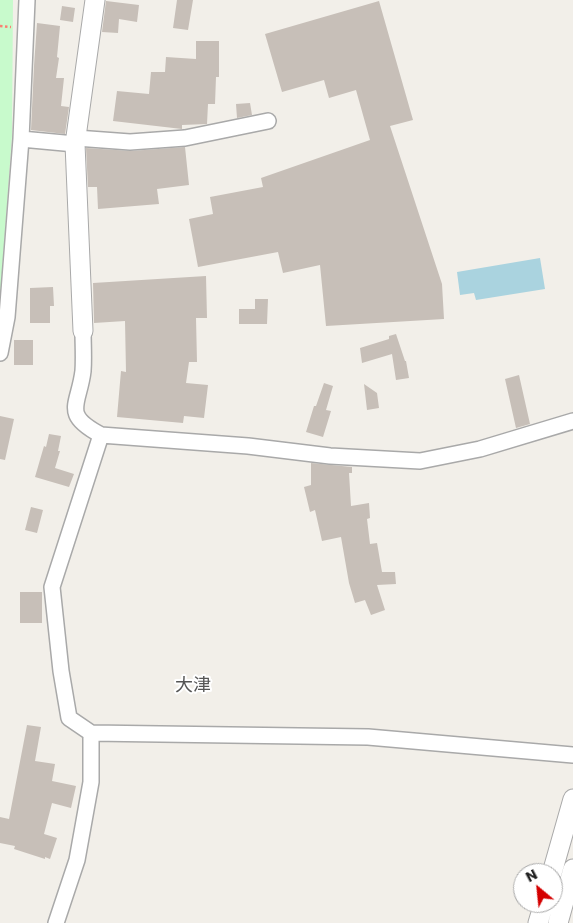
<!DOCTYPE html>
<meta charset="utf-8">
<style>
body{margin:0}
#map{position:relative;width:573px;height:923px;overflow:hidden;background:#f2efe9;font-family:Poppins,sans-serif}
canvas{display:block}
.north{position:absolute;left:513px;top:863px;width:50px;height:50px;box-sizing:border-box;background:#fff;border:1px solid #a7a7a7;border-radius:50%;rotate:332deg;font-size:14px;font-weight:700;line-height:20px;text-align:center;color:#222}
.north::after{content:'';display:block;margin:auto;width:18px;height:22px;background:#d40000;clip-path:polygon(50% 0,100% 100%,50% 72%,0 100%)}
</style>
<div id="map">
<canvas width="573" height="923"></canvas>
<div class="north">N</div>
</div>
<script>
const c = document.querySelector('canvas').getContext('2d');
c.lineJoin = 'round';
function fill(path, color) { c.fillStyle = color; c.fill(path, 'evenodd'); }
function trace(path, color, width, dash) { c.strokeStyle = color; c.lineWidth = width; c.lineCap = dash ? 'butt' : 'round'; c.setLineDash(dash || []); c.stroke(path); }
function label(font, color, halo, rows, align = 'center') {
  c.font = font + ' Poppins,"Noto Sans JP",sans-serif'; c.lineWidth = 4; c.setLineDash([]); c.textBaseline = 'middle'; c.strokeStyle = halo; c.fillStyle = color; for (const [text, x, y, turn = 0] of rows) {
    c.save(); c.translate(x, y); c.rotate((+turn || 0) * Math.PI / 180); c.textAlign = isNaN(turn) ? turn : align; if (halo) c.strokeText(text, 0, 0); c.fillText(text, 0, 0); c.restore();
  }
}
const park = new Path2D(`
 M0,0H13L12,136L0,299Z`);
const water = new Path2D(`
 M540,258L545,289L476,300L474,293L460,295L457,272Z`);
const building = new Path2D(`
 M177,0H193L188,30L173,28Z
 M106,1L139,5L137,22L119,19L118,33L102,32Z
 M379,1L413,120L390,126L442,284L444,319L326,326L320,265L283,273L278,252L198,267L189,219L213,214L210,197L263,187L261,178L370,140L356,90L329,98L324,80L282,92L265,34Z
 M62,6L75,8L73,22L60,20Z
 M37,23L60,26L57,57L59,58L56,78H64L61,106L69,107L65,134L31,130L34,66Z
 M196,41H219V77H216L215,104H208L207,124L182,125V129L113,121L117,91L149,94L151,72H165L166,57L196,59Z
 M250,103L252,115L237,118L236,104Z
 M185,147L189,185L157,189L159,204L98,209L97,187H88L86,148L131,151Z
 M206,276L207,318H196L197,362H189L186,383L208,385L204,418L184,416L183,423L117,417L121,371L126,372L125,321L94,323L93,283Z
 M53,287L54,306H50V323H30V288Z
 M255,299H268L267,324H239V309H255Z
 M396,334L405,361H406L409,378L396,380L392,354L362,363L360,348L389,339V336Z
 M14,340H33V365H14Z
 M519,375L530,424L516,428L505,379Z
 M324,383L333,386L326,410L331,411L323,437L306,432L314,406H316Z
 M364,384L377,393L379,408L367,410Z
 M0,416L14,419L5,460L0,459Z
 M49,434L61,436L58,451H60L55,468L74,474L69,487L35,477L44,446L46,447Z
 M311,463L352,467V473H349L351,506L369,503L370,518L367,519L370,544L377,543L382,572H395L396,584L377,585L385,610L371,615L365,600L355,603L349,583L341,537L322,541L315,510L310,512L304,487L311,485Z
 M31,507L43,510L37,533L25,530Z
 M20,592H42V623H20Z
 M27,725L41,727L35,761L55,764L52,781L76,786L71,808L52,803L44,834L57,838L50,859L45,857V859L14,849L15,846L0,843V817L9,819Z`);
const path = new Path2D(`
 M0,26L11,27`);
const minor = new Path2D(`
 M76,138L130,142L185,138L268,121
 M21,139L75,144
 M83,331C83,344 84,358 83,371C79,405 61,414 101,435L248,446L330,456L420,461L480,449L573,421
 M0,353L7,317L21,139L27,0
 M101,435L52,587L61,671L69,718L91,733L368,737L573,755
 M56,923L77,860L91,782V733`);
const tertiary = new Path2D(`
 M83,331L75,144L95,0
 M552,873L573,799
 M538,923L544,903
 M558,923L573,869`);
const neighbourhoodNames = [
 ["大津",193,686]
];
fill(park, '#c8facc');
fill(water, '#aad3df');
fill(building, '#c7bfb8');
trace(minor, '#a9a9a9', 18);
trace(tertiary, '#a9a9a9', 21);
trace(path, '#fa8072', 2.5, [2.5, 2.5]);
trace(minor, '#fff', 15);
trace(tertiary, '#fff', 19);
label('18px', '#555', '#fff', neighbourhoodNames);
</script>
